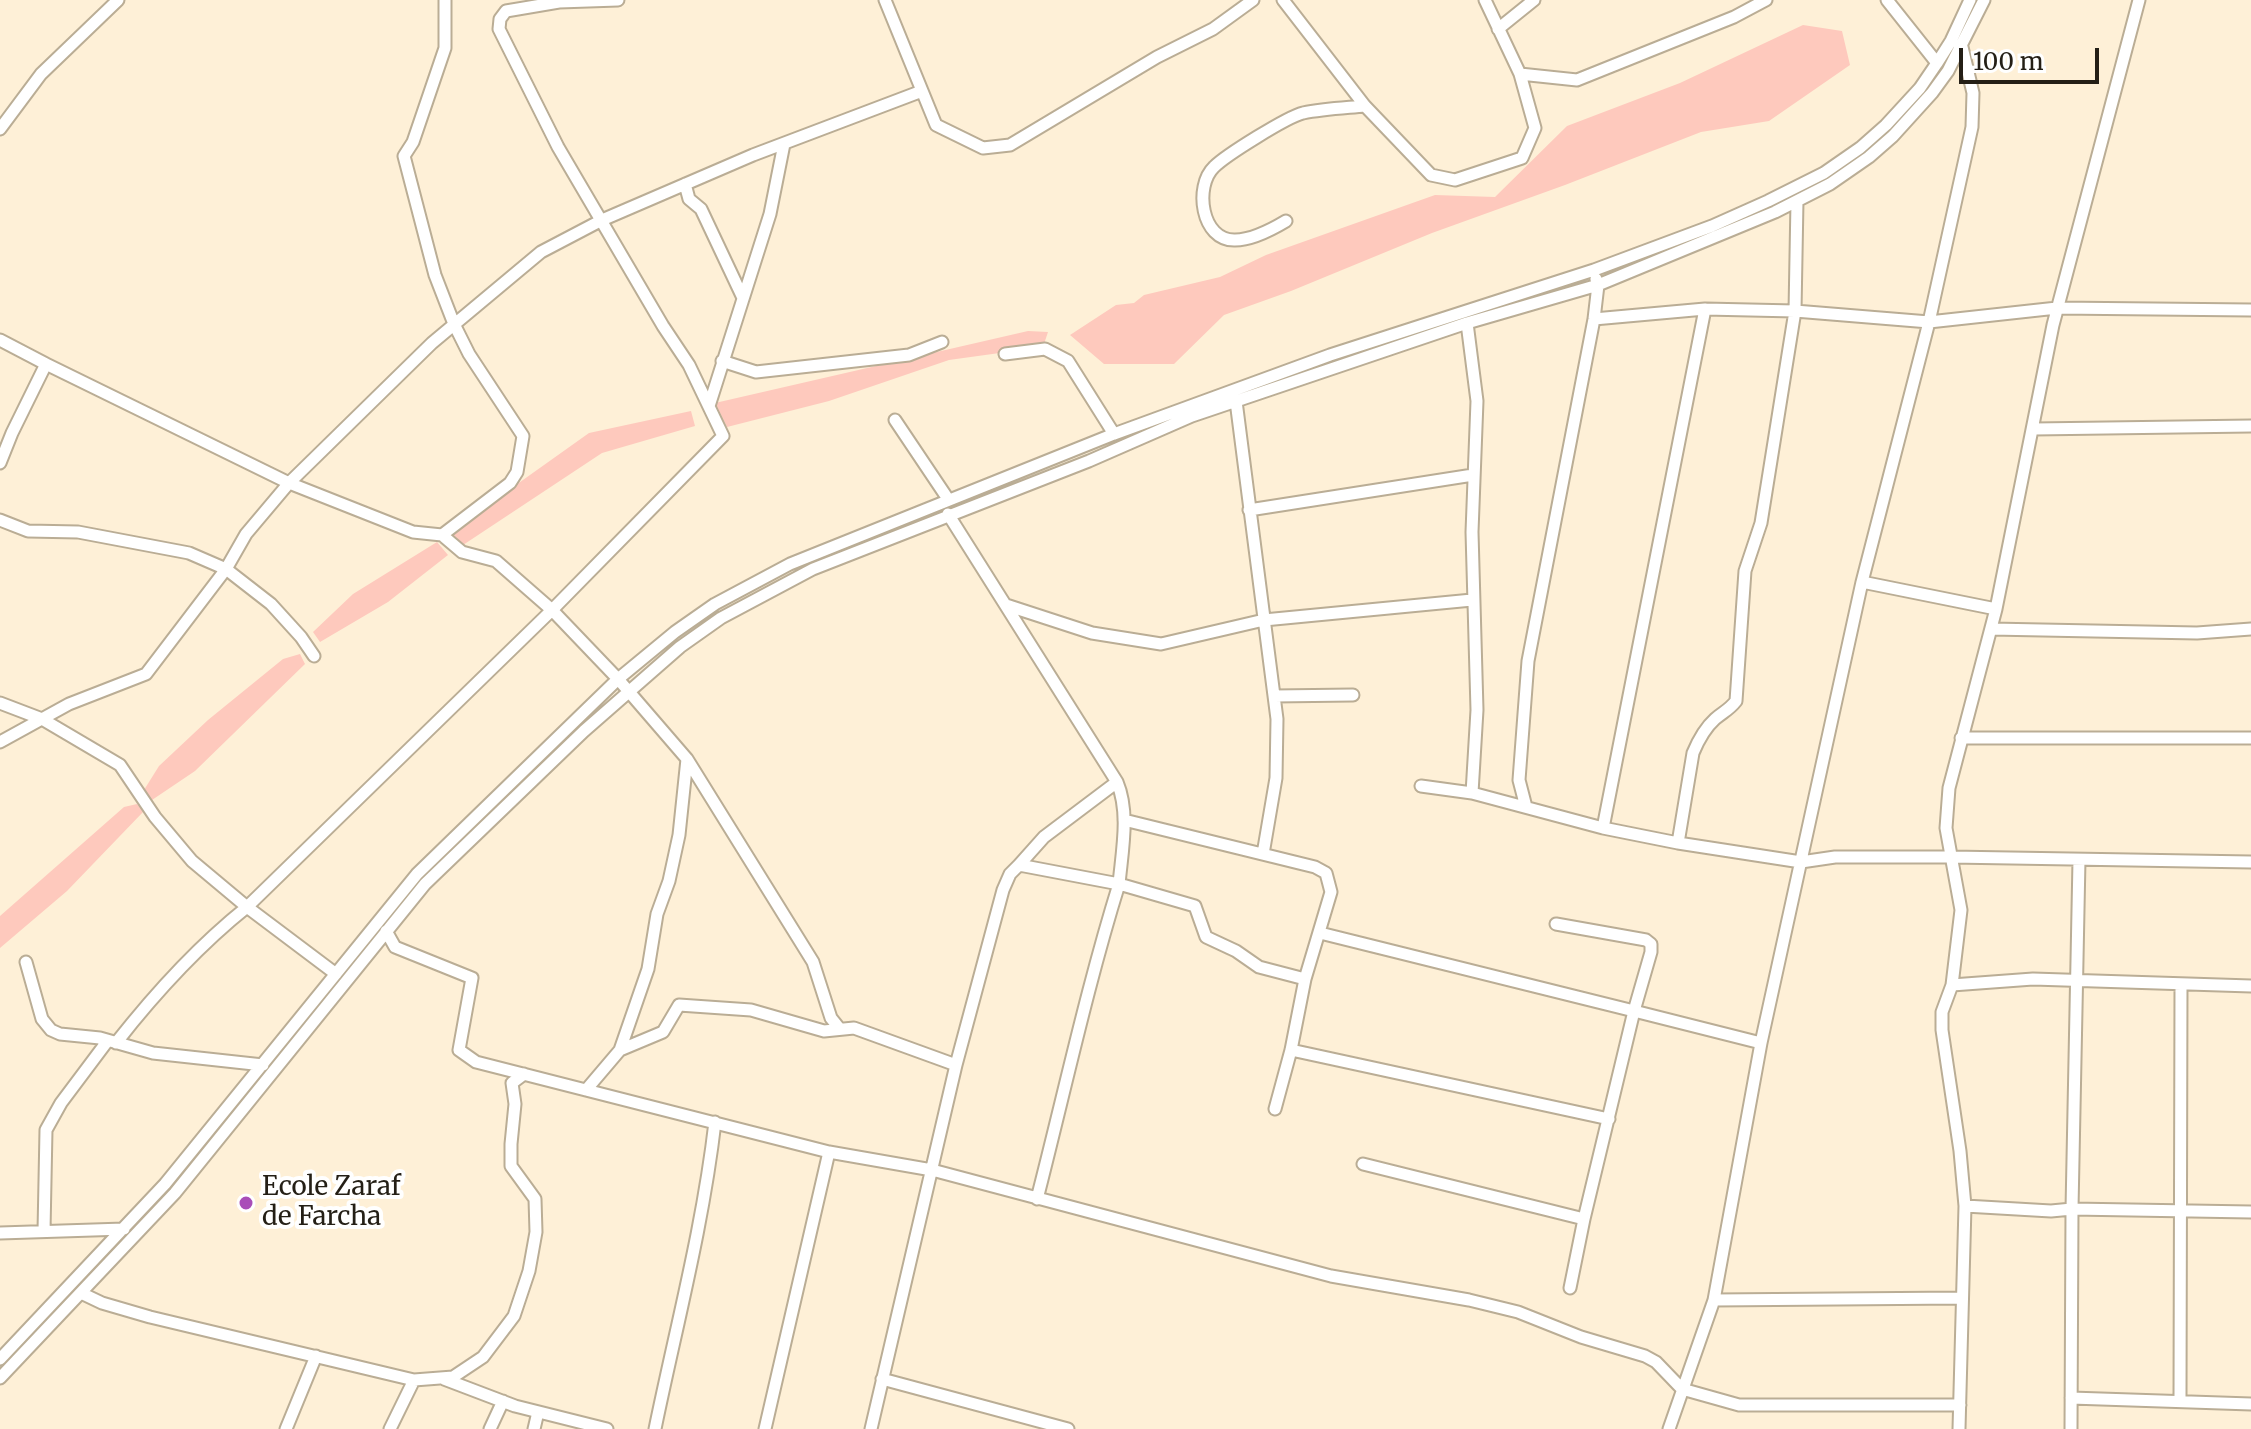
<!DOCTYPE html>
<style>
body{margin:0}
#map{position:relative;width:2251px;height:1429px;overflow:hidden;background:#fef0d7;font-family:Merriweather,serif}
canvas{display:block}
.scale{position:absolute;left:1959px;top:48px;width:140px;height:36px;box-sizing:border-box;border:4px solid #241f16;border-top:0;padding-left:10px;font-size:24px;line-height:28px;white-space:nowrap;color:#241f16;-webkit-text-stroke:6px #fff;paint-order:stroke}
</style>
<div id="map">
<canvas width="2251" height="1429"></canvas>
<div class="scale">100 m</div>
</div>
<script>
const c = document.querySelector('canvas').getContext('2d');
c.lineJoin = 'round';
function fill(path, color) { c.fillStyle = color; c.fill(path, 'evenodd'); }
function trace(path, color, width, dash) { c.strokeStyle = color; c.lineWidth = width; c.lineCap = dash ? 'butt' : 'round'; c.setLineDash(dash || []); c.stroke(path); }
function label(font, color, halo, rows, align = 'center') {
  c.font = font + ' Merriweather,serif'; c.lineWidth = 8; c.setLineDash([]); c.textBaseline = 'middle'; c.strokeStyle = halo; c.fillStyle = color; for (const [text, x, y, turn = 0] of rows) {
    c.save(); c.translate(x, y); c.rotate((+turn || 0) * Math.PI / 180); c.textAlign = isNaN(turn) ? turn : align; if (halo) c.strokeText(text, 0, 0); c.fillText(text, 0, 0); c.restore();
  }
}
const green = new Path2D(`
 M1803,25L1842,31L1850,65L1769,121L1701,132L1565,185L1432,233L1291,291L1224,315L1174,364H1104L1070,335L1116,305L1134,303L1144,295L1220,277L1266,255L1435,195L1495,197L1567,126L1680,83Z
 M1028,331L1048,332L1043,347L949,360L829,401L727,427L715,403Z
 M691,411L695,426L602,453L463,545L447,534L589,433Z
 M437,542L448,555L388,602L320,642L313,632L353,594Z
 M300,654L305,664L195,771L152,800L144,790L159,766L208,720L283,659Z
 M137,804L144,811L67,891L0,948V916L124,807Z`);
const minor = new Path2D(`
 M885,0L936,125L983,148L1010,145L1157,57L1213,29L1253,0
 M1283,0L1365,106L1431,175L1455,180L1522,158L1535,128L1520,74L1485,0
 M1887,0L1937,63
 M1498,29L1534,0
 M1520,74L1577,80L1734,17L1766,0
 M0,129L41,74L118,0
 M685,184L689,199L701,209L743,298
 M1286,221C1271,230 1252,240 1235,240C1201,241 1194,186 1214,167C1226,155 1287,117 1303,113C1323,109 1344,108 1365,106
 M1594,319L1705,309L1795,311L1929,322L2057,308L2251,310
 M1467,323L1477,401L1472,532L1477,710L1472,793
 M0,340L46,364L12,433L0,463
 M1005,354L1045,349L1068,361L1114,434
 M722,361L756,372L909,355L942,342
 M46,364L289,483L413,532L442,535L462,552L496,561L552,610L618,679L687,759L813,962L831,1018L839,1028
 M1236,401L1277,719L1276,778L1263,854
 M709,406L770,214L784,144
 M895,420L948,499
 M2034,429L2251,426
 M1249,510L1473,475
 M0,520L28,531L78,532L189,553L226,569L271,604L301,637L314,656
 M442,535L510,483L517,472L523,436L469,354L454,324L435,275L404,156L413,142L445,48V0
 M1862,582L1996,609
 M1006,605L1092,633L1161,644L1264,620L1472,600
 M1991,629L2197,633L2251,629
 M1274,696L1353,695
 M0,703L42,719L120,765L155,817L192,861L247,907L552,610L723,436L689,365L663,326L558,147L499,29L500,19L506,11L559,2L618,0
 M1961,738H2251
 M0,742L69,704L146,674L226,569L246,534L289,483L432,343L541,252L602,220L753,155L922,91
 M1421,786L1472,793L1603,828L1678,843L1801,862L1835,857H1951L2251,862
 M1526,807L1519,780L1528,661L1594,319L1598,285L1596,279
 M1124,820L1315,867L1326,873L1331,892L1305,979L1291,1050L1275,1109
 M1603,828L1705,309
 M1678,843L1693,753C1698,741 1705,728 1715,719C1723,712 1729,710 1736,701L1745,571L1761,523L1795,311L1797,201
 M1019,865L1044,837L1117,782
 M386,931L395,947L472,978L459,1050L476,1062L829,1152L932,1170L1331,1276L1469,1300L1518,1312L1581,1337L1645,1356L1656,1362L1682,1389L1739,1405H1960
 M1320,933L1634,1011L1651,952V944L1646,940L1556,924
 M26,962L42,1019L51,1030L60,1034L100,1038L153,1053L263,1065
 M1952,985L2033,979L2251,986
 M116,1043C156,992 197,947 247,907L336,974
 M620,1050L663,1032L679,1005L751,1010L824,1031L854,1028L956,1065
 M1291,1050L1609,1119
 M586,1090L620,1050L648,969L657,914L669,881L679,835L687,759
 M1363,1164L1584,1219
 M1037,1199C1064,1094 1087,987 1119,884L1195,906L1206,937L1236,951L1259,967L1305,979
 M1965,1206L2051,1211L2072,1209L2251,1212
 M44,1231L46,1130L61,1103L106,1043L100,1038
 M0,1233L124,1229
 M1570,1288L1584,1219L1634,1011L1761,1043
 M81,1293L102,1303L150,1317L414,1380L453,1377L483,1357L514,1316L529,1271L536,1232L535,1199L511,1166V1144L515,1104L512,1083L524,1074
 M1714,1300L1961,1298
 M0,1359L165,1184L417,874L618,679L675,632L715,604L790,564L1114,434L1330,355L1594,270L1712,226L1768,201L1824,173L1860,148L1886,125L1920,88L1937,63L1951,41L1970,0
 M0,1378L175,1193L425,884L584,731L680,647L721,618L813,569L1089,461L1192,416L1467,323L1598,285L1775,212L1830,184L1869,157L1893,136L1932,93L1948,71L1984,0
 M444,1379L515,1406L607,1429
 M882,1379L1068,1429
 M2071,1398L2251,1404
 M2180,1401L2181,985
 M286,1429L316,1356
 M390,1429L414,1380
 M490,1429L503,1401
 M534,1429L538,1412
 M655,1429C676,1327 703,1226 715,1122
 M765,1429L829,1152
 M871,1429L956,1065L1003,890L1010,874L1019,865L1119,884C1122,851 1130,813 1117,782L948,514
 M1669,1429L1714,1300L1761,1043L1862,582L1929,322L1972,127L1973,93L1962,47L1959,45
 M1959,1429L1965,1206L1960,1151L1942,1030V1012L1952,985L1961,910L1946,828L1949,788L1996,609L2053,325L2139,0
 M2071,1429L2072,1209L2079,860`);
const markers = [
 [246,1203,8,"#a94db8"]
];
const poiNames = [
 ["Ecole Zaraf",262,1188],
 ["de Farcha",262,1218]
];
fill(green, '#fec9bd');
trace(minor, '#baad95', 15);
trace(minor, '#fff', 11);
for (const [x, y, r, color] of markers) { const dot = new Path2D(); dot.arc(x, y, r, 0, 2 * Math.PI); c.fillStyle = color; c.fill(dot); trace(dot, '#fff', 3); }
label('26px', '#241f16', '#fff', poiNames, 'left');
</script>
